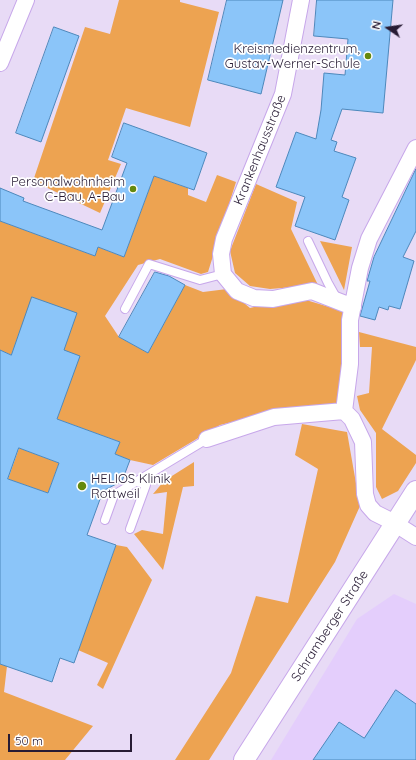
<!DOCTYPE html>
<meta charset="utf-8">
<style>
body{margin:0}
#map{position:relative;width:416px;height:760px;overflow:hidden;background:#e8dbf6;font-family:Quicksand,sans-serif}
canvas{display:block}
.north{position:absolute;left:368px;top:8px;width:40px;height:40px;-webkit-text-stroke:3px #fff;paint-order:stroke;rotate:283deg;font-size:11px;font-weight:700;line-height:16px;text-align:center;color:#271b34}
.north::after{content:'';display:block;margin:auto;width:14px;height:18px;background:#271b34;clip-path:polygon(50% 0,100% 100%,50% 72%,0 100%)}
.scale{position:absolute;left:8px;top:734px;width:124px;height:18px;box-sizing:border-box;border:2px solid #271b34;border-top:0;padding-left:5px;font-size:12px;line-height:14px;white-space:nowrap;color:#271b34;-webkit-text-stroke:3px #fff;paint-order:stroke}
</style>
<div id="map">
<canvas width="416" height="760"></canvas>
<div class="north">N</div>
<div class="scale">50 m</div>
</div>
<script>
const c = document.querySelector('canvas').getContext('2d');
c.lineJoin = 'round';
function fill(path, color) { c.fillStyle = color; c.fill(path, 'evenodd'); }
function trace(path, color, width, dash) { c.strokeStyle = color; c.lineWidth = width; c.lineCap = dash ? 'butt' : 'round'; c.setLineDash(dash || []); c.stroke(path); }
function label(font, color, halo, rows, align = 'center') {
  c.font = font + ' Quicksand,sans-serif'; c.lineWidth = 3.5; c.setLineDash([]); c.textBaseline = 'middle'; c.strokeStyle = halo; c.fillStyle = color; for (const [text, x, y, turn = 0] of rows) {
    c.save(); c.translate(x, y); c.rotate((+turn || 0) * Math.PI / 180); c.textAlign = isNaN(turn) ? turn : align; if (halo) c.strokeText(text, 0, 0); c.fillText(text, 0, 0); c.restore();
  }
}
const built = new Path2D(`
 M394,594L416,604V760H271L357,619Z`);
const green = new Path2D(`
 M119,0H180V2L219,12L190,127L126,108L108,160L121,164L100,213L33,181L85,27L110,34Z
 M217,175L236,182L208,272L201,274L160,259L138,265L105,316L119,337L148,353L185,285L203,292L227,289L250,308L296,297L346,312L340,408L269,413L220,425L153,465L130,460L115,454L120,442L57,419L79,356L11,355L0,350V221L95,256L98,247L124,257L154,176L188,188V195L206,202Z
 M256,184L297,202L291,229L318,285L270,289L250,286L235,273L230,251Z
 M320,241L352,247L344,290Z
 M359,332L416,347V360L382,429L416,455V463L398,491L382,499L376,487V433L360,410L357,396L369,393L372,347H360Z
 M302,424L347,432L360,506L335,562L209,760H175L231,673L256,596L288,603L318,469L295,455Z
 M19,448L59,463L48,493L8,479Z
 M194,462V486L183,487L163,570L134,534L142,530L163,534L167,492L153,494L164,481Z
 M116,545L127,547L152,580L103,689L97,685L108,663L78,650Z
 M0,664L7,666L4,692L93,726L65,760H0Z`);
const building = new Path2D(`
 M227,0H283L261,94L208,80Z
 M317,0H393L383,113L342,109L331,140L337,142L334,151L356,158L342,197L349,200L335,240L295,226L305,197L276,187L296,132L316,139L321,110L324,73L345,75L348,39L314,36Z
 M54,27L79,36L41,142L16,133Z
 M124,123L207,153L194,190L154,176L124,257L98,247L95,256L0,221V188L24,198L23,201L102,230L127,163L112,157Z
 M416,169V231L403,257L414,261L400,309L389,306L388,310L379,307L375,320L360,316L370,281H367L374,257Z
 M155,272L169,276L185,285L148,353L119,337Z
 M32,297L77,313L64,350L80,356L57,419L120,442L115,454L130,460L122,481L103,491L87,535L116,545L74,663L60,658L52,682L0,664V350L11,355ZM19,448L59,463L48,493L8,479Z
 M396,690L416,704V760H313L339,722L364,738Z`);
const service = new Path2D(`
 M308,241L328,283L337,299
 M125,309L149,264L200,280L223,274
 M105,520L114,495L207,439
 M130,529L146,485L136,481`);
const minor = new Path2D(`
 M301,0L283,94L224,239L221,254L223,274L237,291L254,298L273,299L312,291L353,307
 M0,63L26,0
 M416,148L369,239L360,268L350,320V364L344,411L352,419L363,442L365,494L368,505L375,513L391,521L416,537
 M207,439L274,417L344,411`);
const tertiary = new Path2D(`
 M244,760L416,491`);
const markers = [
 [368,56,4,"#65890e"],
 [133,189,4,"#65890e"],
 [82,486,5,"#65890e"]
];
const poiNames = [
 ["Kreismedienzentrum,",360,49],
 ["Gustav-Werner-Schule",360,64],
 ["Personalwohnheim",125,182],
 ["C-Bau, A-Bau",125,197],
 ["HELIOS Klinik",91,479,"left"],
 ["Rottweil",91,494,"left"]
];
const streetNames = [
 ["Krankenhausstraße",260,150,-68],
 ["Schramberger Straße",330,626,-57]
];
fill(built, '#e4cefc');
fill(green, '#eda351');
fill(building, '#8bc5f9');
trace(building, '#4d88bb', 1);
trace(service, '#c7a7ea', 10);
trace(minor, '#c7a7ea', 18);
trace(tertiary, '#c7a7ea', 22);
trace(service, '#fff', 8);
trace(minor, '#fff', 16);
trace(tertiary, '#fff', 20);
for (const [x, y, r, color] of markers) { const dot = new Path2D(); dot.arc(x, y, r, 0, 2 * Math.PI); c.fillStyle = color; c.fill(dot); trace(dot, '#fff', 1.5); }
label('13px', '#271b34', '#fff', poiNames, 'right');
label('13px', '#271b34', '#fff', streetNames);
</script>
